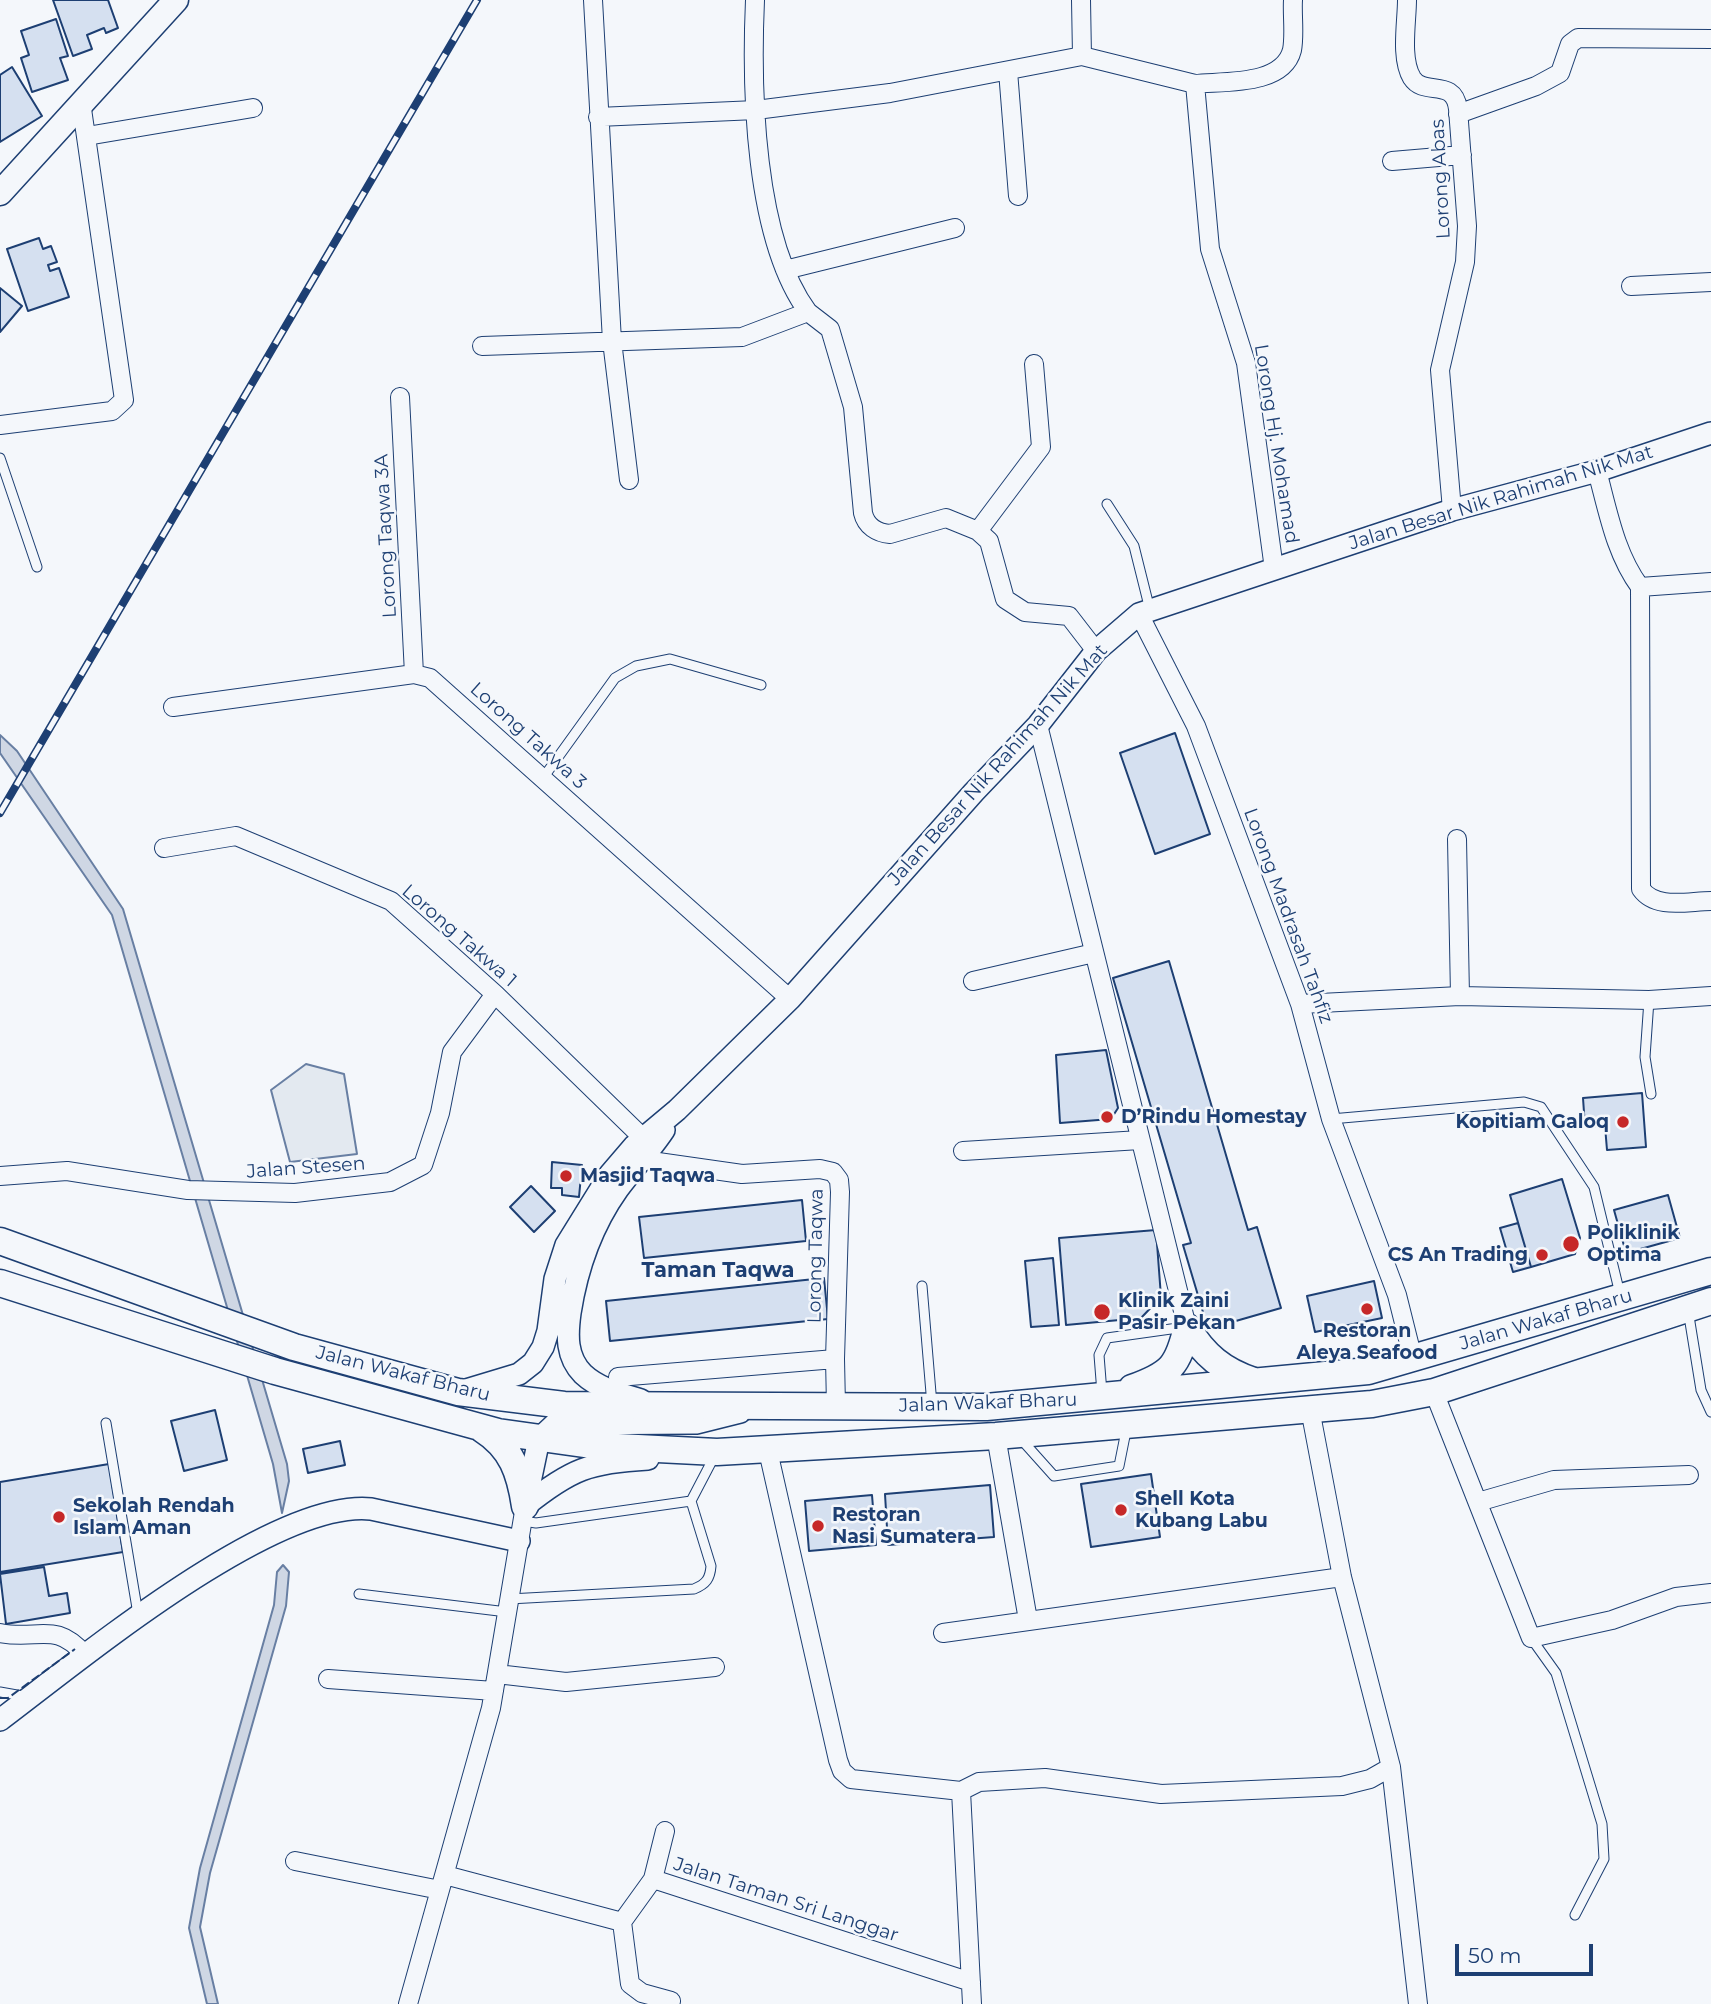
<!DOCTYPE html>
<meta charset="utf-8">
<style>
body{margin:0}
#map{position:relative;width:1711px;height:2004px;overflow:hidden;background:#f4f7fb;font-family:Montserrat,sans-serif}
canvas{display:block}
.scale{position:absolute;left:1455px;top:1944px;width:138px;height:32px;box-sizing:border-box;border:4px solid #1d3f73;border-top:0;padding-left:9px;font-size:21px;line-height:24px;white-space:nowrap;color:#1d3f73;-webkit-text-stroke:5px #f4f7fb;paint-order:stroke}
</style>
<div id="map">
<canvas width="1711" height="2004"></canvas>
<div class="scale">50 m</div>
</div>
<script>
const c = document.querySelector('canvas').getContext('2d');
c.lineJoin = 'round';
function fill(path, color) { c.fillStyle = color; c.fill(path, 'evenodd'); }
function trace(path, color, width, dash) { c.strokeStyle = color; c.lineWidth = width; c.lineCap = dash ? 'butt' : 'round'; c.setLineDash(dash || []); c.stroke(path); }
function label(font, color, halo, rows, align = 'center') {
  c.font = font + ' Montserrat,sans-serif'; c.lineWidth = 5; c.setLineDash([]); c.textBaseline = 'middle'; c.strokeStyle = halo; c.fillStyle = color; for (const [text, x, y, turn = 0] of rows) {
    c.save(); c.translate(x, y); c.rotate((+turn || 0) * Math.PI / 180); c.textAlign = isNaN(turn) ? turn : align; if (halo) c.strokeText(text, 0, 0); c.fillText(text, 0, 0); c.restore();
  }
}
const green = new Path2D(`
 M306,1064L344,1074L357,1154L290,1162L271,1090Z`);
const water = new Path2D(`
 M0,735L17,751L123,909L287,1464L289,1481L282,1513L273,1464L112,915L0,753Z
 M283,1565L289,1572L286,1606L210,1873L200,1927L218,2004H207L189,1928L200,1868L274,1605L277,1572Z`);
const building = new Path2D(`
 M53,0H108L118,28L106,33L104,28L87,35L92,49L73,56Z
 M56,19L68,56L60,58L68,80L32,92L21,58L29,55L21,31Z
 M12,67L42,116L0,142V75Z
 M39,238L43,249L51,246L57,262L48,265L50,271L59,268L69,297L28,311L7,249Z
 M0,288L22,306L0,332Z
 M1175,733L1210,834L1155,854L1120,753Z
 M1169,961L1248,1230L1257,1227L1281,1308L1208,1329L1183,1245L1191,1243L1113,978Z
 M1106,1050L1118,1108L1111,1119L1060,1123L1056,1055Z
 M1642,1093L1646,1147L1607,1150L1605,1126L1585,1127L1583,1098Z
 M552,1162L582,1165L579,1197L562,1195V1188H551Z
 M1562,1179L1580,1238L1575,1254L1531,1267L1510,1195Z
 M531,1186L555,1211L534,1232L510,1207Z
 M1668,1195L1680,1238L1626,1253L1614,1210Z
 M802,1200L806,1241L644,1258L639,1217Z
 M1518,1223L1531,1267L1513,1272L1500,1228Z
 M1156,1230L1161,1297L1141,1318L1066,1325L1059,1238Z
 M1053,1258L1059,1325L1031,1327L1025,1261Z
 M824,1278L828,1319L610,1341L606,1301Z
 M1374,1281L1382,1318L1315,1332L1307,1296Z
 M215,1410L227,1460L184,1471L171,1421Z
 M340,1441L345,1465L308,1473L303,1449Z
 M109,1464L123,1552L0,1572V1482Z
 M1151,1474L1160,1537L1091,1547L1081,1484Z
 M990,1485L994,1537L888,1545L885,1494Z
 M872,1495L876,1545L809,1551L805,1501Z
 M44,1567L49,1596L67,1593L70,1613L6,1624L0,1574Z`);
const service = new Path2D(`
 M0,458L37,567
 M1107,504L1134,546L1150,610
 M543,778L615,678L636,666L670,659L761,685
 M1649,1000L1645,1057L1651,1094
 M1331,1119L1524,1102L1541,1107L1594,1187L1620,1294
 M922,1286L932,1405
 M1688,1310L1701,1390L1711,1412
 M1102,1393L1099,1355L1107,1338L1185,1327
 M106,1423L138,1614
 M1020,1438L1054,1476L1119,1466L1127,1426
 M523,1521L536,1523L691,1501L714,1457
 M359,1594L507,1612
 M509,1599L694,1589C706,1584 710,1579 711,1566L691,1501
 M1531,1638L1556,1673L1602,1824L1604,1859L1575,1915
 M0,1692L28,1697`);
const minor = new Path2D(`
 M593,0L612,341L629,480
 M755,0C751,89 754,239 808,312
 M1081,0L1082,56L1195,84L1210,249L1246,363L1274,569
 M1407,0C1407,22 1400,58 1412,78C1424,97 1454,77 1458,109L1467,226L1465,262L1440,370L1452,510
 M1008,71L1018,196
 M1195,84C1224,81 1283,86 1292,50C1295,35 1292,15 1293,0
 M1458,114L1536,86L1560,73L1570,44L1578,38L1711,39
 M598,117L756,110L890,93L1082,56
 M87,136L253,108
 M1392,161L1462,155
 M785,270L955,228
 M1631,286L1711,282
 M482,346L742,337L808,312L830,329L853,407L863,513C866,526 877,533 890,534L946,518L978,531L989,541L1005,599L1025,612L1069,616L1096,651
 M400,397L414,674
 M0,425L112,411L124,400L81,102
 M1597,471C1608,511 1615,553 1640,587L1711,582
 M978,531L1041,447L1034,364
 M1640,587L1641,889C1656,910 1688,901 1711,901
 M1139,614L1196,726L1300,1004L1331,1119L1397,1295L1413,1359
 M173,707L414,674L430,678L790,999
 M1038,725L1187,1327
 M1457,839L1460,996
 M164,848L236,836L391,901L495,994L643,1138
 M973,981L1094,953
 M1300,1004L1460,996L1649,1000L1711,996
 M963,1151L1140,1140
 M644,1160L742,1174L820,1169L833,1172L839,1180L840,1192L835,1359L836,1406
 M0,1176L67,1171L188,1190L295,1193L390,1182L423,1165L440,1113L452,1052L495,994
 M618,1377L835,1359
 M1434,1392L1531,1638L1612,1620L1676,1597L1711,1593
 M1310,1409L1342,1577L1391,1767L1418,2004
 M996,1436L1028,1620
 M768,1451L838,1760L842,1771L851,1779L961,1791L979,1782L1045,1778L1161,1794L1342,1786L1370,1779L1391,1767
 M1478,1502L1554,1480L1689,1475
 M0,1633C38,1641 55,1620 85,1655
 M943,1633L1342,1577
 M497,1674L566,1682L715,1667
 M328,1679L494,1691
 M961,1791L972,2004
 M295,1861L440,1890
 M445,1875L622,1922L653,1879L971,1982
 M653,1879L665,1831
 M622,1922L630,1984L642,1993L671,2001
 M408,2004L491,1708L525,1506`);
const tertiary = new Path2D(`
 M466,1390L519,1374L533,1363L543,1347L548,1331L555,1279L566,1245L610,1174L634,1146L677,1110L790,999L974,792L1038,725L1096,651L1139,614L1452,510L1597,471L1711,433
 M641,1400C621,1394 599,1389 583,1374C566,1357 567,1335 570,1313C577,1268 591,1227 618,1189C633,1169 650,1151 664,1130
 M526,1501L539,1439L555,1424L696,1423L740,1412
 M525,1506C571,1469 590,1462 648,1459
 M0,1720C80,1660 273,1499 371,1509L519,1541`);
const secondary = new Path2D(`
 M0,193L176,0`);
const primary = new Path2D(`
 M0,1241L294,1347L458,1392L564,1405L986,1407L1368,1371L1711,1271
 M0,1283L275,1371L498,1432L598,1446L717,1452L996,1436L1372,1404L1434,1392L1711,1301
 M1187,1327C1204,1355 1223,1371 1254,1381
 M1132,1388C1171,1374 1178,1366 1187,1327
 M482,1429C512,1448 520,1473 525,1506`);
const rail = new Path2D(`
 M0,813L477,0`);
const fence = new Path2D(`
 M0,1698H8L75,1649`);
const markers = [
 [1107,1117,7,"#c62828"],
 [1623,1122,7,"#c62828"],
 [566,1176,7,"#c62828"],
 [1571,1244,9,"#c62828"],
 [1542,1255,7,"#c62828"],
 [1367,1309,7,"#c62828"],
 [1102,1312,9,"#c62828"],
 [1121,1510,7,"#c62828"],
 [59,1517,7,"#c62828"],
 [818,1526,7,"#c62828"]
];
const streetNames = [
 ["Lorong Abas",1441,179,-93],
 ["Lorong Hj. Mohamad",1276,444,81],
 ["Jalan Besar Nik Rahimah Nik Mat",1501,498,-17],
 ["Lorong Taqwa 3A",386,536,-93],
 ["Lorong Takwa 3",528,736,42],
 ["Jalan Besar Nik Rahimah Nik Mat",998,765,-48],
 ["Lorong Madrasah Tahfiz",1288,916,70],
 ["Lorong Takwa 1",459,936,41],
 ["Jalan Stesen",306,1168,-4],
 ["Lorong Taqwa",816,1256,-89],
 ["Jalan Wakaf Bharu",1546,1320,-16],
 ["Jalan Wakaf Bharu",403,1374,14],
 ["Jalan Wakaf Bharu",988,1403,-2],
 ["Jalan Taman Sri Langgar",786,1900,18]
];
const poiNames = [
 ["D’Rindu Homestay",1121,1117],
 ["Kopitiam Galoq",1609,1122,"right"],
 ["Masjid Taqwa",580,1176],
 ["Poliklinik",1587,1233],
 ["Optima",1587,1255],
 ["CS An Trading",1528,1255,"right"],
 ["Klinik Zaini",1118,1301],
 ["Pasir Pekan",1118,1323],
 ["Restoran",1367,1331,"center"],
 ["Aleya Seafood",1367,1353,"center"],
 ["Shell Kota",1135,1499],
 ["Kubang Labu",1135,1521],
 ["Sekolah Rendah",73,1506],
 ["Islam Aman",73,1528],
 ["Restoran",832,1515],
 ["Nasi Sumatera",832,1537]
];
const neighbourhoodNames = [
 ["Taman Taqwa",718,1271]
];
fill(green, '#e3e9f0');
trace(green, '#687fa3', 2);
fill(water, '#cfd7e4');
trace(water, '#687fa3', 2);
fill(building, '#d5e0f0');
trace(building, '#1d3f73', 2);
trace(service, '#1d3f73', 11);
trace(minor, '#1d3f73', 20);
trace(tertiary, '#1d3f73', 24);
trace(secondary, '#1d3f73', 27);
trace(primary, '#1d3f73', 29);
trace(service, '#f4f7fb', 9);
trace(minor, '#f4f7fb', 18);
trace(tertiary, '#f4f7fb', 21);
trace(secondary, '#f4f7fb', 24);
trace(primary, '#f4f7fb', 26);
trace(rail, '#1d3f73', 8);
trace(rail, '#f4f7fb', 5, [16]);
trace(fence, '#1d3f73', 2, [9, 3.5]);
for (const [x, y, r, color] of markers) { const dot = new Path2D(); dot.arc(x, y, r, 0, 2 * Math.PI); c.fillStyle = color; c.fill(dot); trace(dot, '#f4f7fb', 2.5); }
label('19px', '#1d3f73', '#f4f7fb', streetNames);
label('bold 19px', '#1d3f73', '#f4f7fb', poiNames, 'left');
label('bold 21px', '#1d3f73', '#f4f7fb', neighbourhoodNames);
</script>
